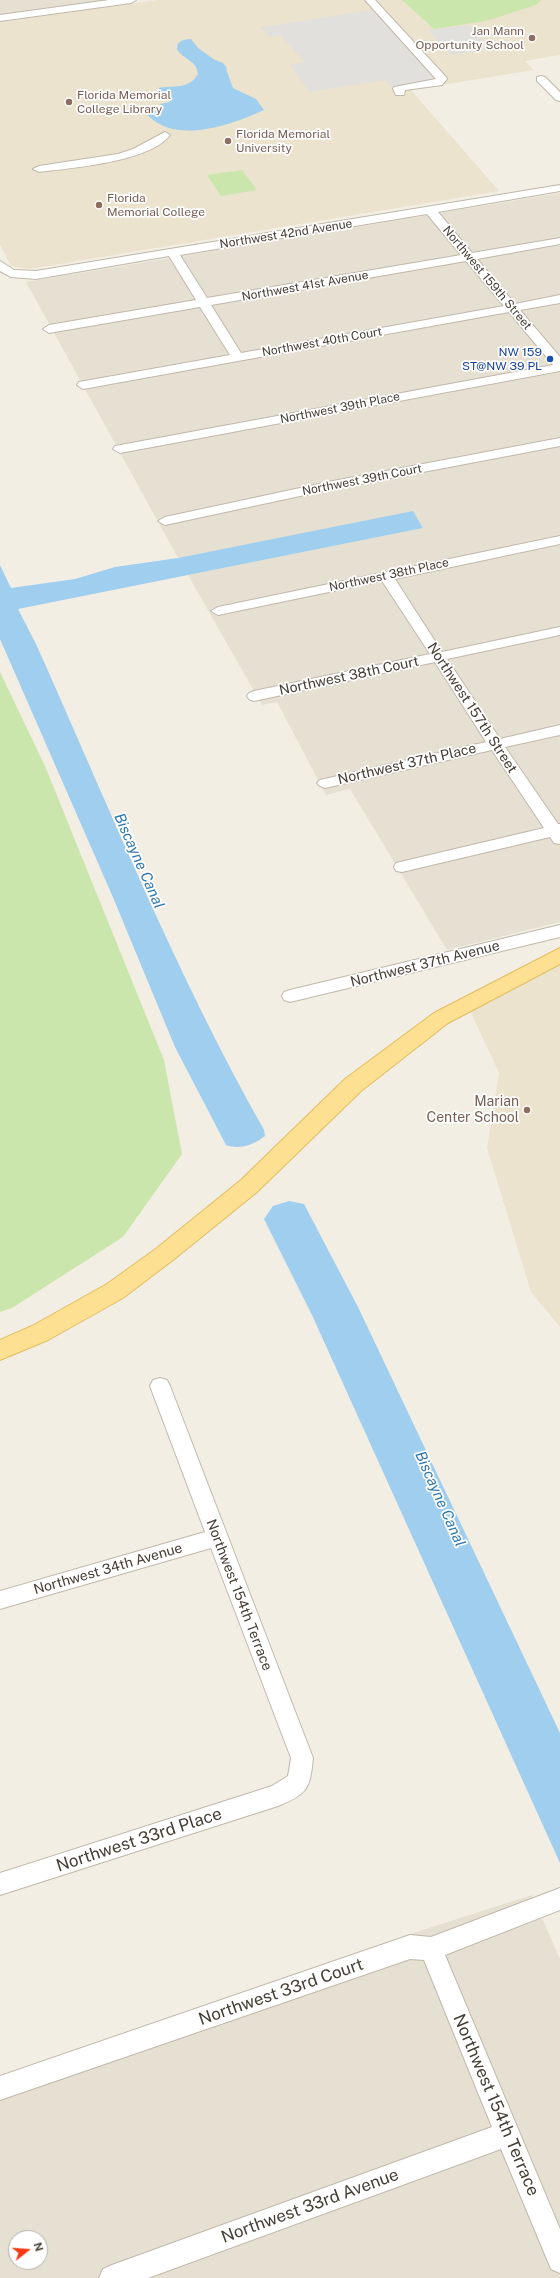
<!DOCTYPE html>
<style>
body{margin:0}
#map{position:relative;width:560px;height:2278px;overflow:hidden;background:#f2eee4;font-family:"Public Sans",sans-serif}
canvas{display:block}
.north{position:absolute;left:8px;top:2230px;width:40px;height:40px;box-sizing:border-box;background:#fff;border:1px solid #b4b2ae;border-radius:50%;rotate:73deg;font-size:11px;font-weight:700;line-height:16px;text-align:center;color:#443e34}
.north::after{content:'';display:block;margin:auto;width:14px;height:18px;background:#f83a15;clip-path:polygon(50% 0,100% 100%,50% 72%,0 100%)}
</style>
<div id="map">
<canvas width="560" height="2278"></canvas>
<div class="north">N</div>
</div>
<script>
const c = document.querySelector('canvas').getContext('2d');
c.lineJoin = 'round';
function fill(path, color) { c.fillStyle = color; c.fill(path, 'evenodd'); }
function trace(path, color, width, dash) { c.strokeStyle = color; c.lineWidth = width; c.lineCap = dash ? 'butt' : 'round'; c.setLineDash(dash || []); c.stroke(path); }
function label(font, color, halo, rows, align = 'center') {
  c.font = font + ' "Public Sans",sans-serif'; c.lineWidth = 3.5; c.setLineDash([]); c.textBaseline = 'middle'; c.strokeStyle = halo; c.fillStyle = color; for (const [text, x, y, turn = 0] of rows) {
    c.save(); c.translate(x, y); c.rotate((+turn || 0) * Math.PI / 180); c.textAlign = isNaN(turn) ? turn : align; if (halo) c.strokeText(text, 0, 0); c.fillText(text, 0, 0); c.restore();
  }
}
const residential = new Path2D(`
 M0,0H107L0,15Z
 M560,193V922L447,950L350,789L326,795L277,702L262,705L188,575L423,528L413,512L178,558L26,282Z
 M532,1895L560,1959V2278H0V2099L410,1958V1934ZM16,2238H40V2262H16Z`);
const education = new Path2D(`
 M157,0H560V55L525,61L534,70L411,90L499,191L30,269L11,266L0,245V22Z
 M560,955V1327L531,1292L487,1148L499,1073L467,1004Z`);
const green = new Path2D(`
 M402,0H541L536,5L486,21L434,29Z
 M242,170L257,190L221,196L207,175Z
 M0,672L45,766L164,1060L182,1154L123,1237L12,1308L0,1312Z`);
const parking = new Path2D(`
 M372,10L439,80L391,87L385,80L310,92L290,65L305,62L280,35L269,37L261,27Z
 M468,25L492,49L451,55L428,30Z`);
const water = new Path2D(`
 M191,39L198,48L215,60L223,63L227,68L226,69L233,88L256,99L264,110C231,125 172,147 144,111L163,108L160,104L170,102L158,88C173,85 189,90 198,74C197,60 183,60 177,49C177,40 183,40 191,39Z
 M413,511L423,528L18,609L36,644C109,807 176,974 264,1130L265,1136C254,1145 239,1150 226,1145L175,1047L112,895L0,639V565L11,588L75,579L115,567L178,558Z
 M289,1201L304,1204L358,1307L560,1733V1863L312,1315L264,1219L273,1206Z`);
const minor = new Path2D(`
 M109,0H136L131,3L0,21V15Z
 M365,0H375L446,77L447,79L442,85L405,90L404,95H396L393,89L394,87L436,79Z
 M541,76L545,77L560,92V101L556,100L537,81V77Z
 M165,132L170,135C150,162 71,168 39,172L33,169L39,166L118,154L133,149Z
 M560,185V191L438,212L472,253L560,238V244L477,259L515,304L560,295V303L520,310L560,357V371L120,453L113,449L115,446L553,365L509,312L83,389L77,385L79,382L230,355L200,307L49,333L43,329L49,325L196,300L169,256L36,279L11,277L0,271V261L14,270L36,271ZM427,214L461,255L207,298L180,255ZM466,261L504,306L241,353L211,305Z
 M560,438V446L328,490L165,525L158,521L165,517L328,482Z
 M560,536V544L395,579L442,652L560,627V635L447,659L500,739L560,725V735L505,747L558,824H560V844L554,843L550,837L402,872L396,871L394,867L396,863L544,828L492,750L325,788L320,786L317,783L320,780L486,742L435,662L254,701L249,699L247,696L249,693L254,691L430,654L382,581L218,615L211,611L218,607Z
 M560,925V937L290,1002L284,1000L282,996L284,992L290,990Z
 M160,1378L167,1380L170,1386L313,1758C310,1788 308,1794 278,1806L0,1895V1873L272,1786L288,1776L291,1758L211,1548L0,1609V1591L205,1532L150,1386L153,1380Z
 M560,1888V1910L445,1955L560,2229V2273L551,2269L501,2149L148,2278H99L103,2269L112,2265L492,2127L424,1960L410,1959L0,2100V2076L410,1935L431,1937Z`);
const major = new Path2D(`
 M560,948V964L448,1023L361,1091L257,1192L173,1260L123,1298L48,1340L0,1360V1340L32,1326L107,1284L157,1248L241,1180L345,1079L434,1013Z`);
const markers = [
 [532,38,4,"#8d6e63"],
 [69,102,4,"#8d6e63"],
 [228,141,4,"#8d6e63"],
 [99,205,4,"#8d6e63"],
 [550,359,4,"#1a4fb4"],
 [527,1110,4,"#8d6e63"]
];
const farEducationnames = [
 ["Jan Mann",524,31,"right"],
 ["Opportunity School",524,45,"right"],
 ["Florida Memorial",77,95],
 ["College Library",77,109],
 ["Florida Memorial",236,134],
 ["University",236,148],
 ["Florida",107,198],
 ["Memorial College",107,212]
];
const farStreetnames = [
 ["Northwest 42nd Avenue",286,234,-9],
 ["Northwest 159th Street",487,278,50],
 ["Northwest 41st Avenue",305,286,-10],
 ["Northwest 40th Court",322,342,-10],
 ["Northwest 39th Place",340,408,-11],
 ["Northwest 39th Court",362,480,-11],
 ["Northwest 38th Place",389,575,-12]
];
const farTransitnames = [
 ["NW 159",542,352],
 ["ST@NW 39 PL",542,366]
];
const streetNames = [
 ["Northwest 38th Court",349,676,-12],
 ["Northwest 157th Street",472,708,57],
 ["Northwest 37th Place",407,764,-13],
 ["Northwest 37th Avenue",425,964,-14],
 ["Northwest 34th Avenue",108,1569,-16],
 ["Northwest 154th Terrace",239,1595,69]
];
const educationNames = [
 ["Marian",519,1102],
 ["Center School",519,1118]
];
const waterNames = [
 ["Biscayne Canal",139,861,66],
 ["Biscayne Canal",440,1499,66]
];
const nearStreetnames = [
 ["Northwest 33rd Place",139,1840,-18],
 ["Northwest 33rd Court",281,1992,-19],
 ["Northwest 154th Terrace",496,2105,67],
 ["Northwest 33rd Avenue",310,2206,-20]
];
fill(residential, '#e6e0d2');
fill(education, '#ebe3ce');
fill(green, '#cbe6ac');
fill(parking, '#e2e0dc');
fill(water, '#a0ceef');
trace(minor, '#c0b8aa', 2);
trace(major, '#e2bd62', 2);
fill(minor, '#fff');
fill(major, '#fde091');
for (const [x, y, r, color] of markers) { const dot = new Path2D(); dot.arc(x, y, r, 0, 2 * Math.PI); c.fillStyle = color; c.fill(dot); trace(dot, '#fff', 1.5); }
label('12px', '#785e54', '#fff', farEducationnames, 'left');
label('12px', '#443e34', '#fff', farStreetnames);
label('12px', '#164399', '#fff', farTransitnames, 'right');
label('14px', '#443e34', '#fff', streetNames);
label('14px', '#785e54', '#fff', educationNames, 'right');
label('italic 15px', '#2f77ae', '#fff', waterNames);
label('17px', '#443e34', '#fff', nearStreetnames);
</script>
